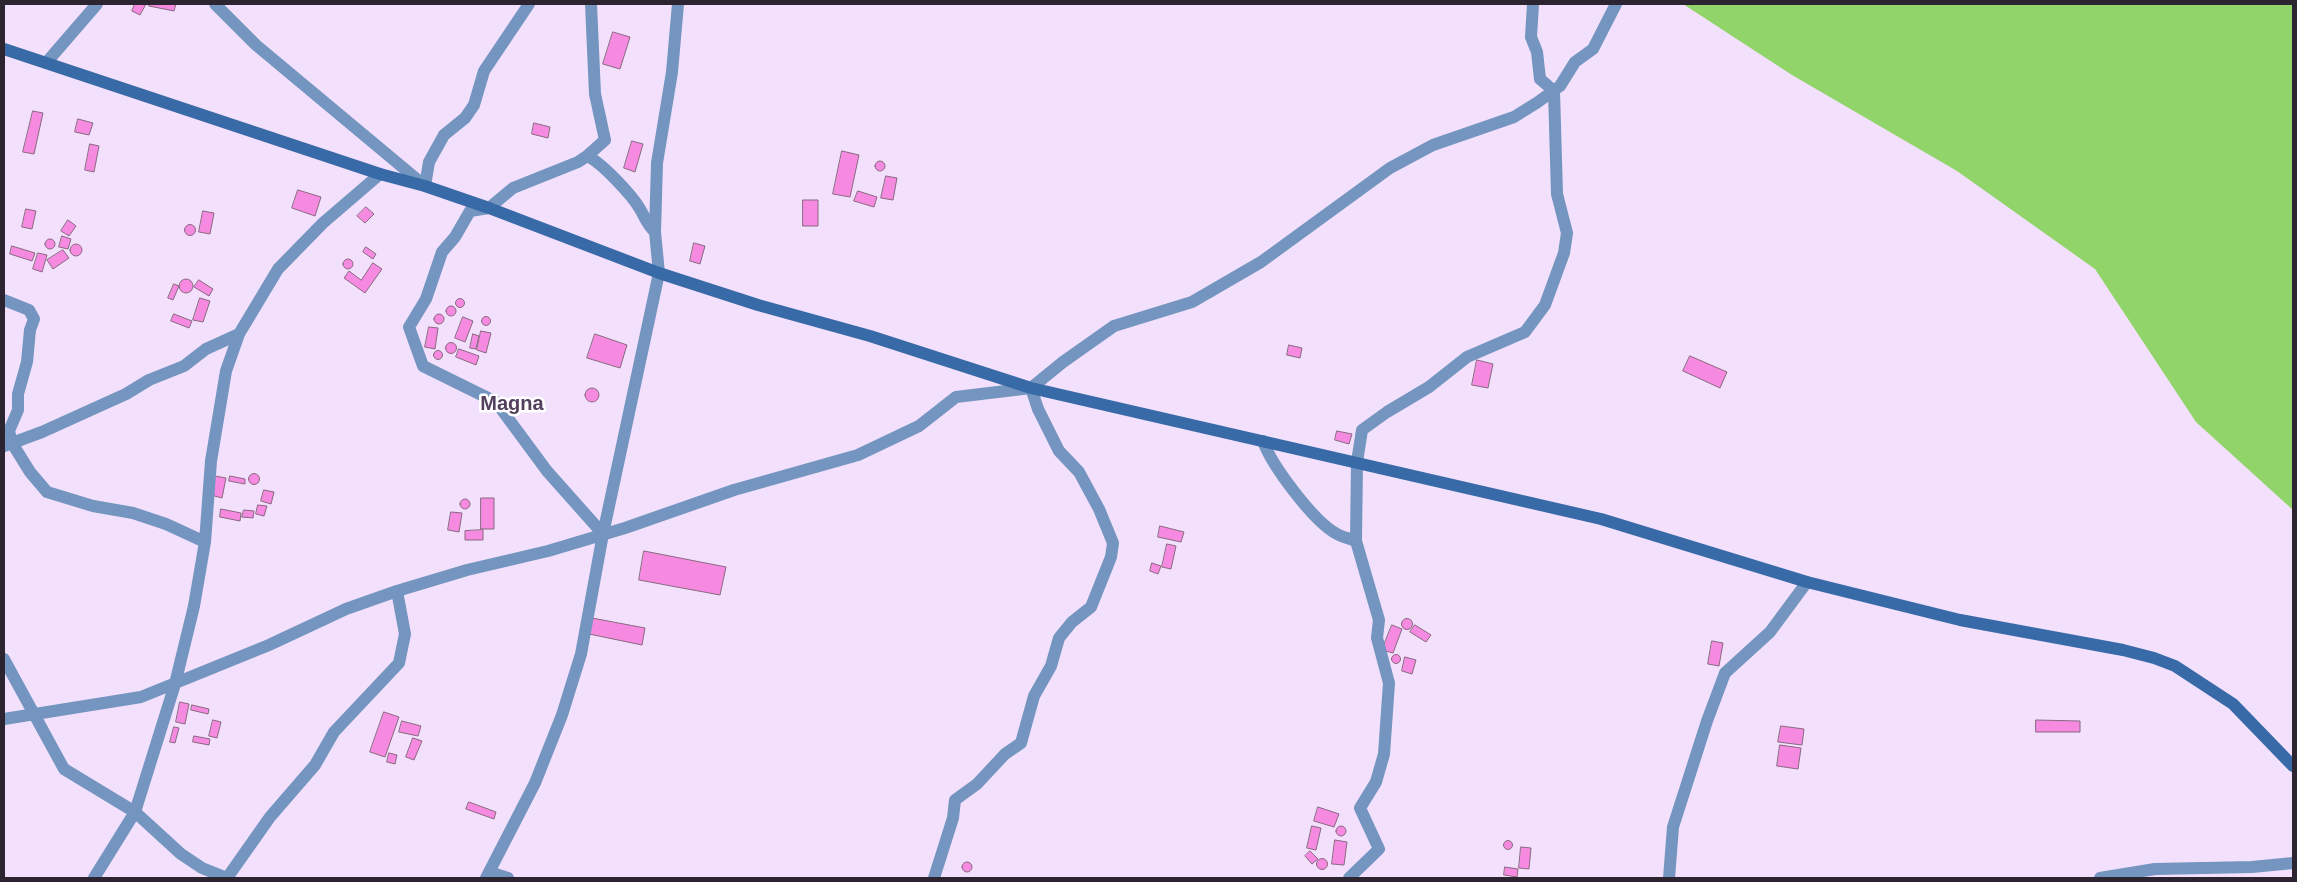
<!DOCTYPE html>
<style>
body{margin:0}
#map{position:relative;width:2297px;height:882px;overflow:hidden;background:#f3e0fc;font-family:Arial,sans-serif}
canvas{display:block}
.frame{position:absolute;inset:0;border:5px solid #2d2431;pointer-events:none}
</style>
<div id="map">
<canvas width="2297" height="882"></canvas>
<div class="frame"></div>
</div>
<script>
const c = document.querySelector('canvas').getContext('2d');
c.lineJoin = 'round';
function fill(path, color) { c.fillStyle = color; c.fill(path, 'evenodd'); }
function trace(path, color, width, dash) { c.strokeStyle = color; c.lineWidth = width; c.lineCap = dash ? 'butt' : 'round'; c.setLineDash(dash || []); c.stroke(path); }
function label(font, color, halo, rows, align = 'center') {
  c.font = font + ' Arial,sans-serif'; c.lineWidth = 5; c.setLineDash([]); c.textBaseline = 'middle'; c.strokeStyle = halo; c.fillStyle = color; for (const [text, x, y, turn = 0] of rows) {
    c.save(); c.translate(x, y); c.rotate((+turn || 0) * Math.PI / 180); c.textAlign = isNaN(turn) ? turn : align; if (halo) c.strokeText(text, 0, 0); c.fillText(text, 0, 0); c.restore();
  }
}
const green = new Path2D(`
 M1683,4H2293V510L2196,422L2095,269L1957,171L1792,75Z`);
const building = new Path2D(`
 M135,4H146L140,15L132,11Z
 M150,4H176L174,11L149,6Z
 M613,32L630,37L620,69L603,64Z
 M33,111L43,113L34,154L23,152Z
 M78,119L93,123L89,135L75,132Z
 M534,123L550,127L548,138L532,134Z
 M632,141L643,144L635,172L624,168Z
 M90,144L99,146L94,172L85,170Z
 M842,151L859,155L850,197L833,194Z
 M875 166a5 5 0 1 1 10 0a5 5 0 1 1-10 0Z
 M886,176L897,178L893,200L881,198Z
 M298,190L321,197L315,216L292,208Z
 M858,191L877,197L874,207L854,201Z
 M803,200H818V226H803Z
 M366,207L374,214L365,223L357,216Z
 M26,209L36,211L32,229L22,227Z
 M203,211L214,213L210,234L199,232Z
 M68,220L76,226L69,236L61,231Z
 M184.5 230a5.5 5.5 0 1 1 11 0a5.5 5.5 0 1 1-11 0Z
 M62,236L71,239L68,249L59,247Z
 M45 244a5 5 0 1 1 10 0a5 5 0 1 1-10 0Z
 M694,243L705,246L700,264L690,261Z
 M70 250a6 6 0 1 1 12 0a6 6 0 1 1-12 0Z
 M12,246L35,253L32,261L10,254Z
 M366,247L376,254L373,259L363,252Z
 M63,250L69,258L53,269L47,260Z
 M38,253L47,255L42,272L33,269Z
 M343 264a5 5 0 1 1 10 0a5 5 0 1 1-10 0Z
 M373,263L382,269L365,293L344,278L349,271L361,280Z
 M179 286a7 7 0 1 1 14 0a7 7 0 1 1-14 0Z
 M199,280L213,289L209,296L194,287Z
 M174,284L179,286L173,300L168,298Z
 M200,298L210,301L203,322L193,320Z
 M455.5 303a4.5 4.5 0 1 1 9 0a4.5 4.5 0 1 1-9 0Z
 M446 311a5 5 0 1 1 10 0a5 5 0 1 1-10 0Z
 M174,314L192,321L189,328L171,321Z
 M434 319a5 5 0 1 1 10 0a5 5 0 1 1-10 0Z
 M481.5 321a4.5 4.5 0 1 1 9 0a4.5 4.5 0 1 1-9 0Z
 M463,317L473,321L465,342L455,338Z
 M429,327L438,328L435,349L425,347Z
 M481,331L491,333L486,353L477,350Z
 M473,334L479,336L476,349L470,348Z
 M595,334L627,345L620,368L587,358Z
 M445.5 348a5.5 5.5 0 1 1 11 0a5.5 5.5 0 1 1-11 0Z
 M1289,345L1302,348L1300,358L1287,355Z
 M459,349L479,356L476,365L456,357Z
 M433.5 355a4.5 4.5 0 1 1 9 0a4.5 4.5 0 1 1-9 0Z
 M1690,356L1727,372L1720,388L1683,371Z
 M1477,360L1493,364L1488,388L1472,385Z
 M585 395a7 7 0 1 1 14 0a7 7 0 1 1-14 0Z
 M1337,431L1352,434L1349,444L1335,440Z
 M248.5 479a5.5 5.5 0 1 1 11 0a5.5 5.5 0 1 1-11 0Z
 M215,476L226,478L222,498L211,495Z
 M230,476L245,479V484L229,481Z
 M264,490L274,492L271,504L261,501Z
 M481,498H494V529H481Z
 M460 504a5 5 0 1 1 10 0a5 5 0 1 1-10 0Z
 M258,505L267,506L264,516L256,514Z
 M221,509L241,513L240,521L220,517Z
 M244,510L254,511L253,518L242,517Z
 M451,512L462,513L459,532L448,530Z
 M1160,526L1184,532L1181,542L1158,537Z
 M483,530V540H465V531Z
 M1167,544L1176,546L1171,569L1162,567Z
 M644,551L726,567L720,595L639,580Z
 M1152,563L1161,566L1158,574L1150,571Z
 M592,618L645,628L642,645L589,634Z
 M1401.5 624a5.5 5.5 0 1 1 11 0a5.5 5.5 0 1 1-11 0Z
 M1392,625L1402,629L1393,653L1382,650Z
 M1415,625L1431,635L1426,642L1410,632Z
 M1712,641L1723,643L1719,666L1708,664Z
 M1391.5 659a4.5 4.5 0 1 1 9 0a4.5 4.5 0 1 1-9 0Z
 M1405,657L1416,660L1412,674L1402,671Z
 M180,702L189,704L185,724L176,722Z
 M192,705L209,709L208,714L191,710Z
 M384,712L399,717L385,757L370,752Z
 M213,720L221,722L217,738L209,736Z
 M2036,720L2080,721V732H2036Z
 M402,721L421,726L418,736L399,732Z
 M1781,726L1804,729L1802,745L1778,742Z
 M174,727L179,728L175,743L170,742Z
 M194,736L210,739L209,745L193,742Z
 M413,738L422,741L414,760L406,757Z
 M1780,745L1801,748L1798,769L1777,766Z
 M389,753L397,755L395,764L387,762Z
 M469,802L496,812L494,819L466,809Z
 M1318,807L1339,814L1334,827L1314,821Z
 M1336 831a5 5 0 1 1 10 0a5 5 0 1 1-10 0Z
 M1312,826L1321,828L1316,850L1307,848Z
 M1335,840L1347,842L1344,865L1332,864Z
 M1503.5 845a4.5 4.5 0 1 1 9 0a4.5 4.5 0 1 1-9 0Z
 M1521,847L1531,848L1529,869L1519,868Z
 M1310,851L1318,859L1312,864L1305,856Z
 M1316.5 864a5.5 5.5 0 1 1 11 0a5.5 5.5 0 1 1-11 0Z
 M962 867a5 5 0 1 1 10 0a5 5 0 1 1-10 0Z
 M1505,867L1518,869L1517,877L1504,875Z`);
const street = new Path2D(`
 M215,4L256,45L425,186
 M46,63L97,4
 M587,156L605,140L595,94L591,4
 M425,186L429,162L444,135L465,118L474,105L484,71L529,4
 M4,300L29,310L34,319L30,330L27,362L18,394V410L9,431L12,443L30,472L47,492L93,506L133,513L166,524L205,542
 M1263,441C1272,466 1314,522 1337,534C1343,537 1350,539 1356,541
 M4,446L42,432L126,394L149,380L184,366L206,349L239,334
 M603,534L547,471L496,402L423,366L409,327L426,299L442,252L455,237L470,211L489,208L513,188L578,162L587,156C601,162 632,195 640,209C646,219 646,223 655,232
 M4,659L64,769L135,812L181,854L202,868L227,878
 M4,719L141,697L269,645L346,609L397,591L467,570L548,551L625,528L734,490L858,455L919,426L956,397L1031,388L1063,362L1114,326L1192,302L1261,262L1390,168L1433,145L1514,117L1538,102L1560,86L1575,62L1593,49L1616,4
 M489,872L508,878
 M94,878L135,812L175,684L194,606L205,542L211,461L226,371L239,334L278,269L323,223L380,174
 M227,878L270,817L315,765L334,732L399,663L405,634L397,591
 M486,878L535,783L562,715L581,654L603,534L659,273L655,232L657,163L672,72L678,4
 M934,878L953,818L955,800L977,784L1005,754L1021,743L1034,696L1051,666L1059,638L1072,622L1091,607L1111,557L1113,543L1099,509L1079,472L1059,451L1038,409L1031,388
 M1349,878L1379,849L1360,808L1376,782L1384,754L1389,683L1377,638L1379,620L1356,541L1357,462L1362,430L1387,412L1429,387L1467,357L1525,332L1545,305L1564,253L1567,233L1557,194L1554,91L1540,79L1537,52L1531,37L1533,4
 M1669,878L1673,827L1707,721L1725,673L1770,632L1807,582
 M2100,878L2155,869L2252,867L2293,863`);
const secondary = new Path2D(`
 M4,49L380,174L425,186L489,208L659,273L758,305L870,336L1031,388L1601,519L1807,582L1960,620L2123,650L2154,658L2175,666L2233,704L2293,766`);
const quarterNames = [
 ["Magna",512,404]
];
fill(green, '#91d46a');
fill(building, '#f68ae0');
trace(building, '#886980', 1);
trace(street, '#7395bf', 12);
trace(secondary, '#396aa8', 12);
label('bold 20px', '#54405d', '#fff', quarterNames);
</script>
